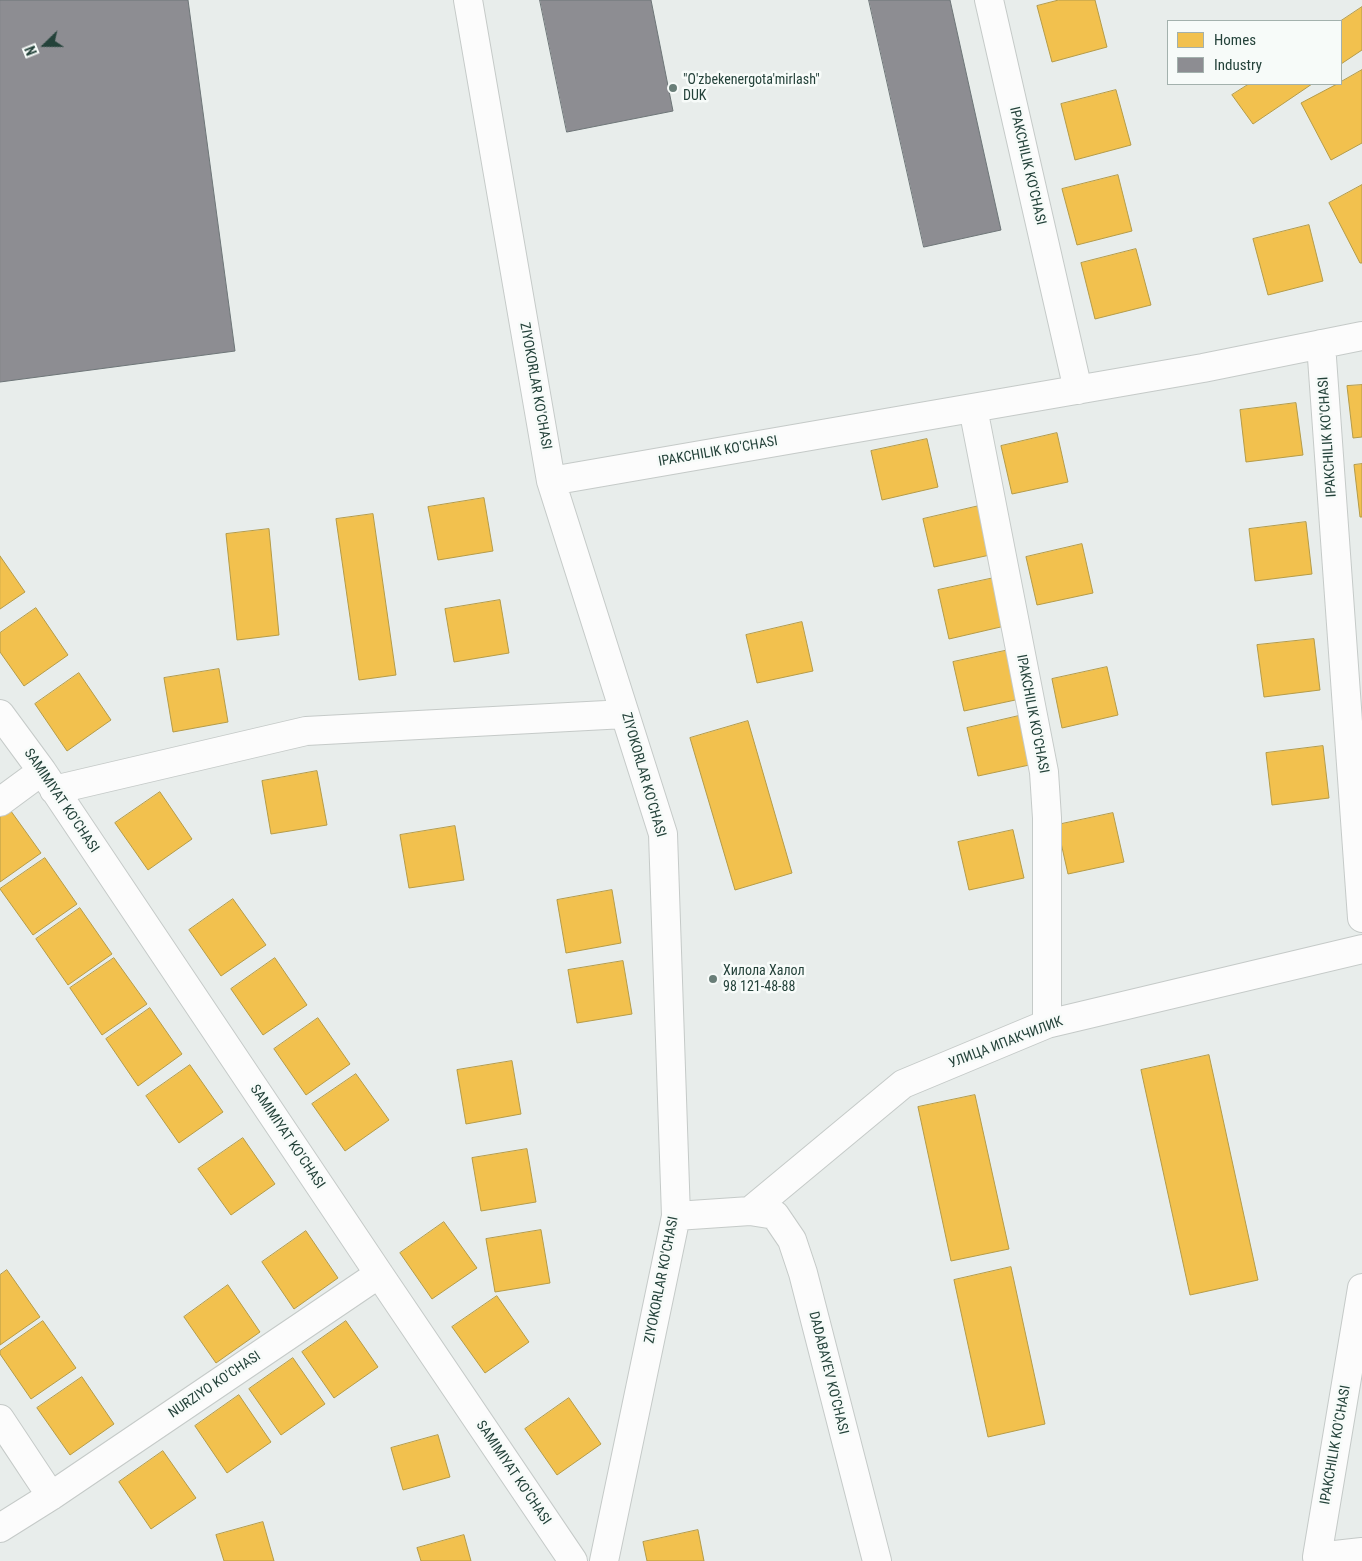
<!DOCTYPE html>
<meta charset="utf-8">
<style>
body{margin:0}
#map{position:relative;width:1362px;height:1561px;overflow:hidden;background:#e8edeb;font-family:"Roboto Condensed",sans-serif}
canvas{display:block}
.legend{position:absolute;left:1167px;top:20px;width:175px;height:65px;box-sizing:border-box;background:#f7fbf9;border:1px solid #a3b1ad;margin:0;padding:6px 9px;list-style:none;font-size:15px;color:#24423a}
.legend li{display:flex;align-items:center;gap:10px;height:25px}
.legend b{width:25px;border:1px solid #a3b1ad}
.north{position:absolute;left:20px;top:20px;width:50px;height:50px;-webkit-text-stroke:4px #f7fbf9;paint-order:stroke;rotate:248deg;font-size:14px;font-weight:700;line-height:20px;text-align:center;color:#24423a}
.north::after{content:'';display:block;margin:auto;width:18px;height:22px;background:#24423a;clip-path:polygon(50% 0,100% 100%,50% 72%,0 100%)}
</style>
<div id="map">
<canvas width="1362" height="1561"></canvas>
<ul class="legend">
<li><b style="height:14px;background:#f2c14e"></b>Homes</li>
<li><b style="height:14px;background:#8d8d92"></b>Industry</li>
</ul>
<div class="north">N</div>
</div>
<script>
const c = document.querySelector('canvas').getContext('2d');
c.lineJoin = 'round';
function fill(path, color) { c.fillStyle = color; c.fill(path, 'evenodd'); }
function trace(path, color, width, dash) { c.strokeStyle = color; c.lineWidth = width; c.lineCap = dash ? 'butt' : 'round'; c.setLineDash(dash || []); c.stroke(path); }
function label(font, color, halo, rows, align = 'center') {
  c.font = font + ' "Roboto Condensed",sans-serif'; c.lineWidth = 5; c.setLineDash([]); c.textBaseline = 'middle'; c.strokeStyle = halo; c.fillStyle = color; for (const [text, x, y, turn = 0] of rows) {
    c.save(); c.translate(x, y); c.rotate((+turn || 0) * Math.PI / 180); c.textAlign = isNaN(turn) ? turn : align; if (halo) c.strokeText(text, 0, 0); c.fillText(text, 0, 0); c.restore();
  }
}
const homes = new Path2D(`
 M1059,0H1095L1107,47L1052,62L1037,6Z
 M1362,7V50L1341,64V21Z
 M1362,70V143L1331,160L1301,103L1337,84H1341V82Z
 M1249,84H1312L1253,124L1232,95Z
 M1116,90L1131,145L1075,160L1061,104Z
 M1118,175L1132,231L1077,245L1062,189Z
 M1362,185V263H1360L1329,203Z
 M1309,225L1323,281L1268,295L1253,239Z
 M1136,249L1151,305L1095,319L1081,263Z
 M1362,385V437L1353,438L1347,386Z
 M1296,403L1303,455L1246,462L1240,410Z
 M1057,433L1068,482L1012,494L1001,446Z
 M927,439L938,487L882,500L871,451Z
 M1362,464V517H1360L1354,465Z
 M484,498L493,551L438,560L428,507Z
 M979,506L990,555L934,567L923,519Z
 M373,514L396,675L359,680L336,519Z
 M1306,522L1312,574L1255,581L1249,529Z
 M269,529L279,635L237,640L226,534Z
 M1082,544L1093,593L1037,605L1026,557Z
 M0,556L25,592L0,609Z
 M994,578L1005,626L949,639L938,590Z
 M500,600L509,653L454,662L445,609Z
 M36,608L68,655L24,686L0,652V633Z
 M802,622L813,671L757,683L746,635Z
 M1314,639L1320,690L1264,697L1257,645Z
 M1009,650L1020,699L964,711L953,662Z
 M1107,667L1118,715L1062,728L1052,679Z
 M219,669L228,722L173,732L164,678Z
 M79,673L111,720L67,751L35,704Z
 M1023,715L1034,764L978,776L967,728Z
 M748,721L792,873L735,890L690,738Z
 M1323,746L1329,798L1272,805L1266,753Z
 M317,771L327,825L271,834L262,781Z
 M160,792L192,839L148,870L115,823Z
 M8,807L41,853L0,882V813Z
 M1113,813L1124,862L1068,874L1057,825Z
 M455,826L464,880L409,888L400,835Z
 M1013,830L1024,878L969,890L958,842Z
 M45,858L77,904L33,935L0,889Z
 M612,890L621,943L566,953L557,900Z
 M233,899L266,945L221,976L189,930Z
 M80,908L112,954L68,985L36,939Z
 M114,958L147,1004L102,1035L70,988Z
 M275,958L307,1005L263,1035L231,989Z
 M623,961L632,1014L577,1023L568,970Z
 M150,1008L182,1054L138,1086L106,1039Z
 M318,1018L350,1064L306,1095L274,1049Z
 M1209,1055L1258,1280L1190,1295L1141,1070Z
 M512,1061L521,1114L466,1124L457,1070Z
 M190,1065L223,1112L179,1143L146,1096Z
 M356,1074L389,1120L345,1151L312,1104Z
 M975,1095L1009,1249L951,1261L918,1107Z
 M243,1138L275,1184L231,1215L198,1169Z
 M527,1149L536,1202L481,1211L472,1158Z
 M444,1222L477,1268L432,1299L400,1253Z
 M541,1230L550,1283L495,1292L486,1239Z
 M306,1231L338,1278L294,1309L262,1262Z
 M1011,1267L1045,1424L988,1437L954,1280Z
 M7,1270L40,1317L0,1345V1275Z
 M228,1285L260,1332L216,1363L184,1317Z
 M497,1296L529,1342L485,1373L452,1327Z
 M43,1321L76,1368L31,1399L0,1354V1351Z
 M346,1321L378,1367L334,1398L302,1352Z
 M293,1358L325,1404L281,1435L249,1389Z
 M82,1377L114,1424L70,1455L37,1408Z
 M239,1395L271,1442L227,1473L195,1426Z
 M569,1398L601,1444L557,1475L525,1429Z
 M438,1435L450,1477L403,1490L391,1448Z
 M163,1451L196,1498L151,1529L119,1482Z
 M263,1522L274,1561H224L216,1535Z
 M698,1530L704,1561H647L643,1542Z
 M464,1535L471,1561H421L417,1548Z`);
const industry = new Path2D(`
 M0,0H188L235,351L0,382Z
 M540,0H651L673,111L567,132Z
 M869,0H950L1001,230L924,247Z`);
const street = new Path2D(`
 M468,0L551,481L663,834L676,1216L604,1561
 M989,0L1078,390
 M1321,344L1362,918
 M973,408L1044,772L1047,818V1024
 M551,481L1203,368L1362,336
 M0,714L42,771L379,1274L573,1561
 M54,790L306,731L625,714
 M0,802L42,771
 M750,1211L903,1084L1047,1024L1362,949
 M676,1216L750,1211L775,1215L792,1240L803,1273L877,1561
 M1362,1288L1317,1557L1362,1552
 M0,1419L51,1496
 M0,1528L51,1496L379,1274`);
const markers = [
 [673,88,5,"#697e78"],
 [713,979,5,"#697e78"]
];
const poiNames = [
 ["\"O'zbekenergota'mirlash\"",683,80],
 ["DUK",683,96],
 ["Хилола Халол",723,971],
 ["98 121-48-88",723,987]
];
const streetNames = [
 ["IPAKCHILIK KO'CHASI",1027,166,77],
 ["ZIYOKORLAR KO'CHASI",535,386,80],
 ["IPAKCHILIK KO'CHASI",1328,437,-94],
 ["IPAKCHILIK KO'CHASI",718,452,-10],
 ["IPAKCHILIK KO'CHASI",1032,714,79],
 ["ZIYOKORLAR KO'CHASI",643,775,74],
 ["SAMIMIYAT KO'CHASI",61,801,56],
 ["УЛИЦА ИПАКЧИЛИК",1006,1043,-21],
 ["SAMIMIYAT KO'CHASI",287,1137,56],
 ["ZIYOKORLAR KO'CHASI",662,1280,-79],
 ["DADABAYEV KO'CHASI",828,1373,76],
 ["NURZIYO KO'CHASI",215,1385,-34],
 ["IPAKCHILIK KO'CHASI",1336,1445,-80],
 ["SAMIMIYAT KO'CHASI",513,1473,56]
];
fill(homes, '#f2c14e');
trace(homes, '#b49b48', 1);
fill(industry, '#8d8d92');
trace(industry, '#6e7678', 1);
trace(street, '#c5cac8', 30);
trace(street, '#fcfcfc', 28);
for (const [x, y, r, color] of markers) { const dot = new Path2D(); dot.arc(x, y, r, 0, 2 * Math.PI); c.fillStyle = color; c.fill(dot); trace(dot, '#f7fbf9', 2); }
label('14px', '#24423a', '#f7fbf9', poiNames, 'left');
label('14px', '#24423a', '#f7fbf9', streetNames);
</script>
